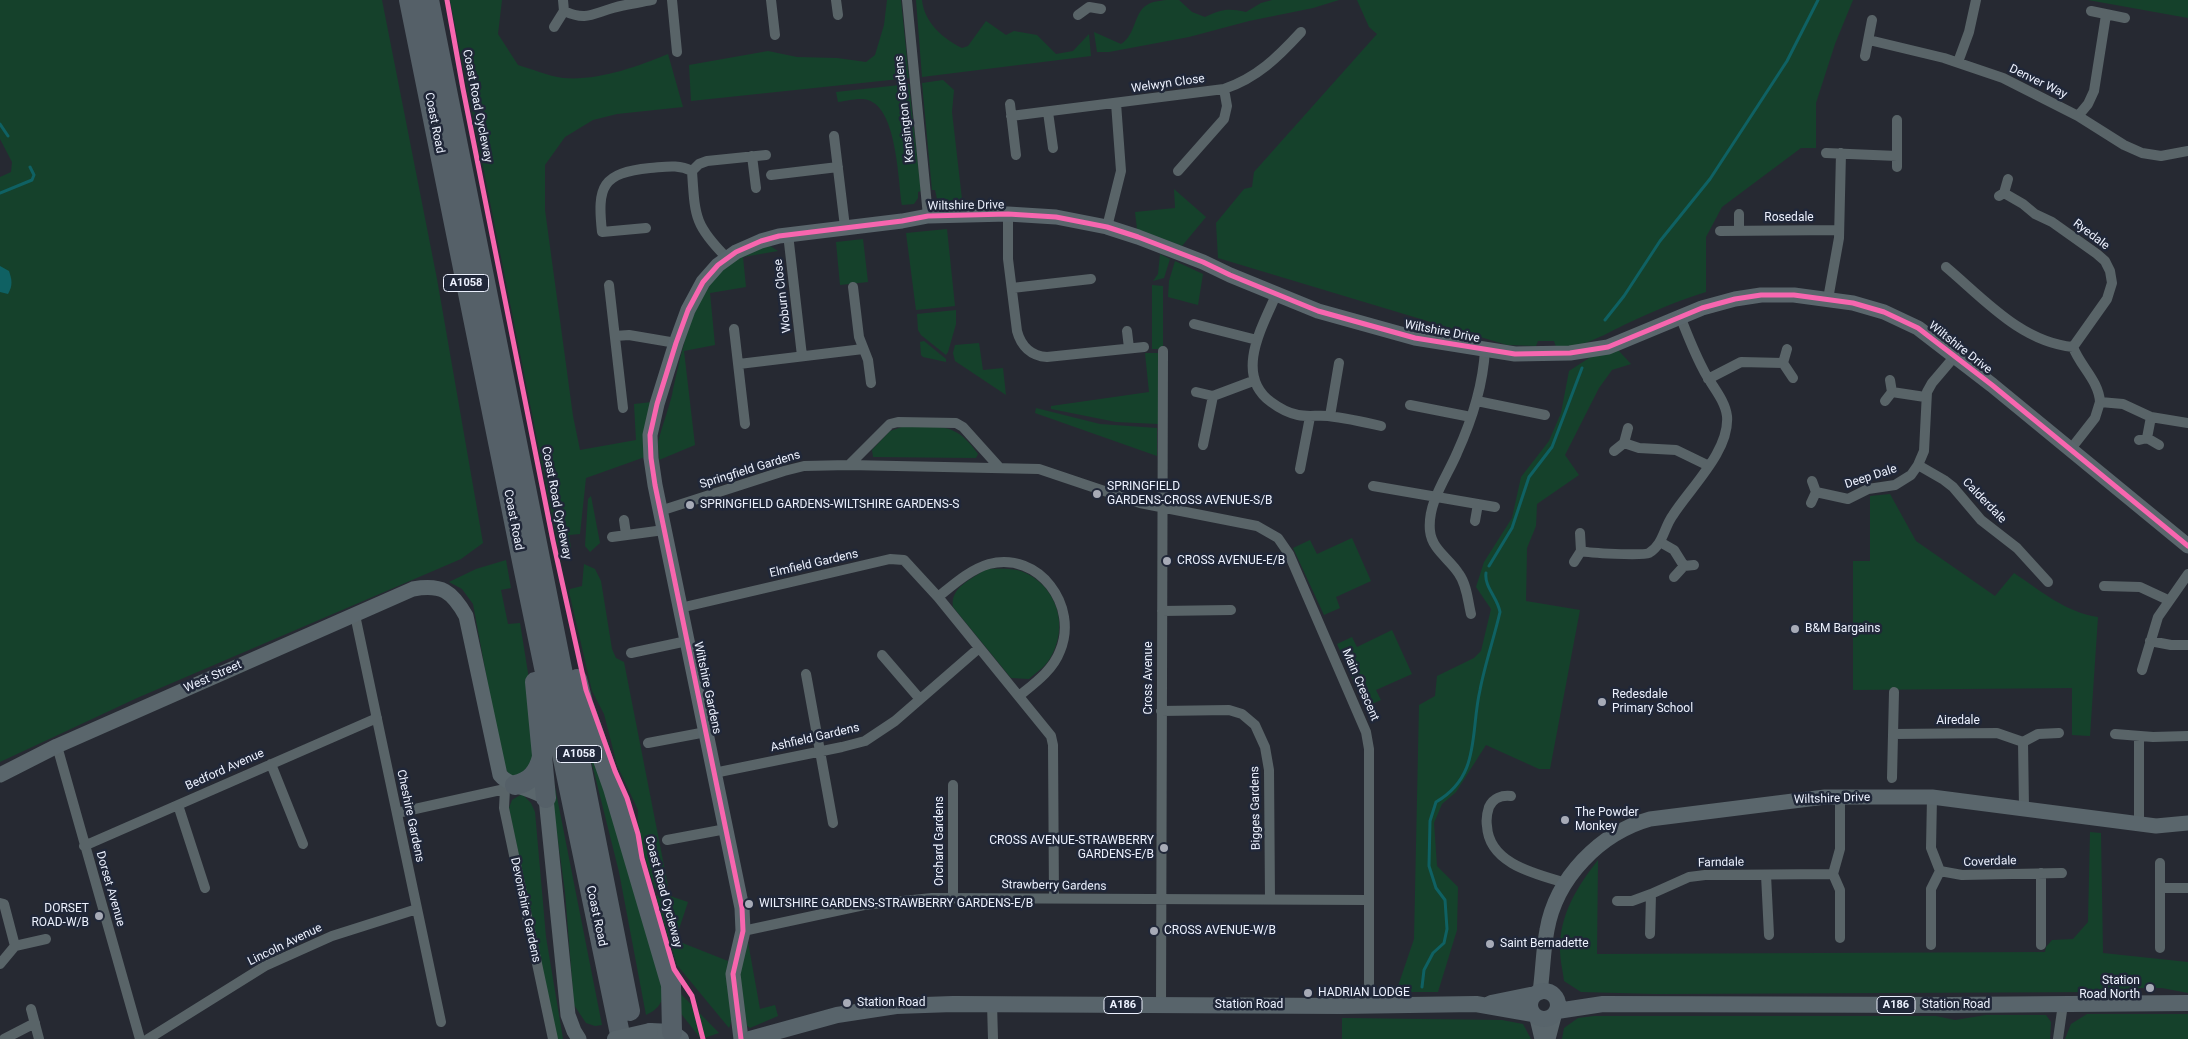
<!DOCTYPE html>
<style>
body{margin:0}
canvas{display:block;background:#262932}
</style>
<canvas width="2188" height="1039"></canvas>
<script>
const c = document.querySelector('canvas').getContext('2d');
c.lineJoin = 'round';
function fill(path, color) { c.fillStyle = color; c.fill(path, 'evenodd'); }
function trace(path, color, width, dash) { c.strokeStyle = color; c.lineWidth = width; c.lineCap = dash ? 'butt' : 'round'; c.setLineDash(dash || []); c.stroke(path); }
function label(font, color, halo, rows, align = 'center') {
  c.font = font + ' Roboto,sans-serif'; c.lineWidth = 5; c.setLineDash([]); c.textBaseline = 'middle'; c.strokeStyle = halo; c.fillStyle = color; for (const [text, x, y, turn = 0] of rows) {
    c.save(); c.translate(x, y); c.rotate((+turn || 0) * Math.PI / 180); c.textAlign = isNaN(turn) ? turn : align; if (halo) c.strokeText(text, 0, 0); c.fillText(text, 0, 0); c.restore();
  }
}
const green = new Path2D(`
 M0,0H382L437,279L483,543L461,559L137,698L0,762V177L11,172L12,162L0,139Z
 M450,0H468L472,16L468,0H502L498,34L518,65C532,69 548,76 563,78C598,81 636,67 668,54L683,107L617,114L593,120L565,137L545,165V210L573,416L580,450L636,440L634,404L652,402L645,457L586,478L580,534L569,535L571,548L558,545Z
 M887,0H901L909,78L691,101L689,65L768,51L797,57L837,58L866,62L875,55L884,25Z
 M916,0H922C924,22 943,39 962,48L968,46L986,21L1006,35L1014,31L1037,35L1056,54L1073,51L1089,34L1091,56L922,77Z
 M1166,0H1179L1192,12L1205,17C1222,9 1228,8 1246,12L1261,3L1272,0H1339L1313,8L1249,21L1189,37L1109,52H1097L1094,32L1121,44C1136,35 1134,12 1147,5C1152,1 1160,1 1166,0Z
 M1357,0H1853L1835,44L1816,103V148H1801L1722,207L1706,237V292C1679,300 1652,312 1626,324C1605,334 1580,350 1556,347L1554,341H1538L1536,346L1507,345L1218,258L1216,223L1244,189L1252,187L1254,172L1377,34L1369,27Z
 M2088,0H2188V18Z
 M943,80L954,90L952,112L962,199L941,202L937,199L935,190H932L922,83Z
 M909,84L921,191L918,192V198L914,204L902,205C898,179 897,109 868,100C860,97 846,101 838,102L836,92Z
 M1174,189L1206,217L1182,246L1137,229L1135,212L1175,208Z
 M947,229L955,306L916,310L906,233Z
 M863,239L868,282L840,285L836,242Z
 M770,246L778,251L743,257L746,287L710,293L715,345L684,351L695,445L659,460L658,442C662,426 668,411 672,395C686,333 698,261 770,246Z
 M1160,254L1170,259L1164,278L1153,281L1158,274Z
 M1175,261L1203,274L1198,305L1168,297L1169,281Z
 M1152,285L1163,286V349H1152Z
 M956,310V324L948,352L946,355L921,335L918,330L917,314Z
 M924,341L946,359V362L923,357L921,355L920,342Z
 M979,343L983,370L1003,368L1006,395L955,361L953,353L955,345Z
 M1618,350L1631,364L1612,370L1599,388L1565,455L1579,475L1537,504L1536,526L1527,548L1526,601L1580,610L1550,769H1539L1486,745L1456,792L1442,804L1434,823L1437,866L1458,887L1457,930L1438,992H1396L1414,939L1419,705L1435,696L1437,676L1474,658L1481,651L1491,609L1476,587L1484,562L1512,518L1521,477L1549,441L1561,413L1569,371L1589,358Z
 M1145,353H1158V424L1116,422L1051,409V406L1149,392Z
 M1036,408L1100,424L1157,428V456L1035,413Z
 M902,427C939,427 955,421 978,454L976,458L873,457L872,450L890,431Z
 M1890,494L1916,541L1995,596L2014,573C2041,591 2065,612 2098,617L2090,736L2072,735V688L1853,690V561H1870V496Z
 M591,496L600,543L590,552L585,546L588,499Z
 M1352,538L1371,581L1336,597L1340,608L1324,615L1293,548L1310,540L1317,554Z
 M506,560L511,588L501,590L508,624L520,623L533,704L537,748L525,777L510,775L503,766L473,604L462,589L449,582L476,569Z
 M584,564L595,569L601,581L612,649L616,658L624,662L668,886L655,889C647,864 636,836 638,810L617,765L604,714L592,691L569,592L570,589L582,586Z
 M986,569C997,569 1010,568 1021,571C1058,585 1070,628 1049,660C1044,668 1035,673 1029,679L1011,678L953,607C950,587 971,580 986,569Z
 M1392,630L1412,674L1376,690L1381,700L1365,707L1337,644L1352,637L1357,647Z
 M595,755L664,995C660,1005 657,1010 646,1015L619,872L590,756Z
 M550,762L602,1025L595,1026L586,1023L574,1005L565,892L553,805Z
 M522,794L531,803L535,812L546,937L563,1039H556L509,808L512,800Z
 M2090,832L2101,833L2103,953L2188,962V993L2162,988H2135L2113,992L1656,994L1581,992L1564,981C1563,971 1560,961 1560,951C1559,915 1577,887 1598,860L1597,954L2045,952L2046,947L2052,940L2073,939L2088,922Z
 M664,894L688,902L679,929L680,942L728,961C726,978 737,1015 729,1028L677,965L656,896Z
 M748,942L760,1009L775,1005L778,1016L750,1028L747,1026L738,980Z
 M680,993L719,1033L701,1039L679,1011Z
 M2087,1014H2188V1039H2065L2071,1024Z
 M1986,1015H2046L2051,1022L2050,1039H1562L1564,1028L1578,1018L1594,1016H1936L1955,1020Z
 M1342,1018L1502,1020L1523,1024L1531,1039H1342Z`);
const water = new Path2D(`
 M0,266L9,271C12,280 13,285 8,294L0,292Z`);
const stream = new Path2D(`
 M0,124L8,136
 M0,193L32,180L34,175L30,167
 M1605,320L1624,296L1660,241L1710,179L1787,61L1818,0
 M1489,566L1512,528L1529,477L1552,447L1582,368
 M1422,987L1424,970L1433,953L1444,943L1447,929L1445,900L1436,888L1429,866L1430,821L1436,802C1481,776 1470,733 1480,690C1485,664 1494,638 1500,612C1498,598 1484,587 1486,573`);
const street = new Path2D(`
 M672,0L677,52
 M771,0L775,35
 M836,0L838,15
 M907,0L928,216
 M564,11C586,21 592,14 613,8C626,4 639,3 652,0
 M2091,11L2125,18
 M1078,15L1089,7L1101,9
 M554,27L564,11L563,0
 M1869,40L1944,58L2003,78L2078,116L2124,145L2142,153L2161,156L2188,151
 M1865,56L1872,20
 M1958,62L1969,32L1976,0
 M1010,104L1016,155
 M1048,112L1053,148
 M1011,116L1224,89C1257,78 1278,57 1301,32
 M2078,116L2088,104L2094,91L2106,15
 M834,136L845,227
 M1826,153L1897,156
 M752,156L756,188
 M1897,167V120
 M1178,171L1224,119L1227,106L1224,89
 M771,175L838,167
 M1999,196L2004,193L2008,179
 M1008,214V259L1017,331C1021,346 1031,356 1047,357L1144,347
 M1739,214V231
 M1107,227L1121,171L1116,103
 M646,228L602,232C597,186 602,173 650,168C665,167 678,164 692,171
 M1720,231L1839,230
 M788,234L802,356
 M727,258C694,225 695,216 692,171L699,164L707,161L766,155
 M1946,267C1984,299 2021,342 2073,347L2107,299L2112,283L2110,271L2105,261L2097,254L2052,222L2035,214L2023,204L2004,193
 M609,285L623,408
 M853,287L859,337L868,360L871,383
 M1012,288L1091,279
 M1276,295C1262,327 1234,375 1271,402C1279,408 1288,413 1298,415C1308,417 1318,415 1328,416C1346,418 1364,422 1381,426
 M1828,299L1839,238L1841,153
 M1194,324L1257,340
 M734,329L745,424
 M1127,331L1129,348
 M615,336L629,335L676,343
 M2073,347C2080,366 2099,381 2100,402
 M1787,349L1783,363L1793,378
 M739,364L863,349
 M1708,379L1741,362L1783,363
 M1196,392L1213,396
 M1892,392L1925,397
 M1477,401L1545,415
 M1885,401L1892,392L1890,380
 M1410,405L1471,417
 M1330,416L1339,363
 M2147,438L2151,417
 M2139,440L2147,438L2159,445
 M1624,443L1639,448L1676,450L1709,466
 M1203,445L1213,396L1253,381
 M2070,450L2095,418L2100,402L2123,404L2151,417L2188,423
 M1614,451L1624,443L1628,428
 M849,465L890,424L898,422L956,423L963,427L999,467
 M1918,465L1944,480L1953,487L1981,520L2017,548L2048,582
 M1300,469L1310,417
 M1373,486L1495,507
 M1816,492L1848,499L1868,489L1895,485L1911,475L1918,465L1924,451L1927,392L1932,383L1955,356
 M1811,503L1816,492L1812,481
 M660,511L784,471L804,466L849,465L1039,469L1140,503L1257,526L1278,538L1289,554L1366,732L1369,749V1005
 M624,520L626,534
 M1475,521L1478,504
 M612,537L664,530
 M1660,542L1674,550L1684,566
 M1581,551C1589,553 1642,556 1649,553C1663,545 1664,527 1673,515C1690,488 1730,451 1727,416C1725,399 1710,384 1703,369C1694,352 1687,334 1680,316
 M1574,562L1581,551L1580,533
 M1674,577L1684,566L1694,565
 M2104,586L2140,587L2168,600
 M938,597C953,585 969,570 989,564C1039,551 1079,606 1060,651C1053,670 1035,683 1019,696
 M680,608L890,559L904,560L938,597L1051,736L1053,745L1054,899
 M1162,611L1231,610
 M1471,614C1468,602 1467,585 1459,574C1450,559 1432,550 1430,531C1427,503 1447,477 1457,453C1472,420 1483,386 1485,350
 M355,615L441,1022
 M2150,641L2171,645H2188
 M631,653L687,641
 M882,655L919,698
 M2142,670L2158,617L2188,574
 M806,674L833,823
 M1161,711L1229,710L1242,714L1255,725L1265,747L1269,770L1270,900
 M1893,734L1997,733L2023,742L2038,734L2059,733
 M2115,734L2153,737L2188,736
 M2023,742L2024,808
 M648,743L706,732
 M57,746L140,1039
 M271,764L303,844
 M714,773L842,747L865,741L895,721L979,648
 M1892,778L1894,692
 M509,782L505,789L504,808L553,1039
 M1511,796C1502,795 1493,798 1489,807C1487,813 1486,820 1487,826C1489,864 1536,874 1566,883
 M1840,797V849L1833,874L1840,890V938
 M178,805L205,888
 M397,813L505,789
 M2139,824V737
 M667,840L726,829
 M84,846L377,718
 M2160,863V948
 M1940,871L1962,875L2062,873
 M2041,873V945
 M1766,875L1769,935
 M2160,888H2188
 M953,898V785
 M1617,901H1632L1651,894
 M0,903L4,904L15,946
 M743,931L864,905L932,898L1368,900
 M1650,934L1651,894L1689,877L1705,875L1833,874
 M1931,945V889L1940,871L1931,848L1932,797
 M0,964L15,946L46,939
 M992,1003L993,1039
 M1161,1005L1163,351
 M31,1009L39,1039
 M4,1039L35,1023
 M148,1039L265,966L332,936L417,909
 M2058,1039L2063,1004`);
const secondary = new Path2D(`
 M0,775L57,746L413,589C442,584 452,591 466,616L500,775C510,787 531,788 546,798L568,1015L574,1031L579,1039
 M1540,992C1543,971 1543,950 1547,930C1556,878 1600,833 1650,819L1825,797H1932L2156,826L2188,823
 M1537,1018L1542,1039
 M741,1039L733,974L743,931L742,908L655,485L651,458L650,435L657,404L676,343L688,310L703,282L718,265L736,252L761,241L779,236L902,221L928,216L1008,214L1056,217L1107,227L1138,237L1203,262L1230,275L1318,311L1415,338L1515,354L1570,353L1608,347L1702,308L1735,299L1761,295H1794L1853,303L1884,312L1918,328L1992,385L2188,546
 M1548,1039L1554,1016`);
const primary = new Path2D(`
 M1530 1005a14 14 0 1 1 28 0a14 14 0 1 1-28 0Z
 M1491,1003L1535,994
 M1557,1011L1603,1004L1951,1005L2188,1003
 M650,1031L672,1032L681,1039
 M750,1039L837,1015L896,1006L953,1004L1341,1006L1476,1004L1533,1014`);
const highway = new Path2D(`
 M409,0L523,566L621,1039
 M429,0L630,1011
 M577,679L583,703L613,788L671,985L672,1032
 M535,682L546,798
 M515,785C530,782 538,773 542,757`);
const primaryBridge = new Path2D(`
 M615,1039L650,1031`);
const cycleway = new Path2D(`
 M447,0L463,89L553,541L586,690L615,771L627,798L638,834L642,858L674,969L692,996L703,1039
 M741,1039L733,974L743,931L742,908L655,485L651,458L650,435L657,404L676,343L688,310L703,282L718,265L736,252L761,241L779,236L902,221L928,216L1008,214L1056,217L1107,227L1138,237L1203,262L1230,275L1318,311L1415,338L1515,354L1570,353L1608,347L1702,308L1735,299L1761,295H1794L1853,303L1884,312L1918,328L1992,385L2188,546`);
const markers = [
 [1097,494,5,"#a7abb7"],
 [690,505,5,"#a7abb7"],
 [1167,561,5,"#a7abb7"],
 [1795,629,5,"#a7abb7"],
 [1602,702,5,"#a7abb7"],
 [1565,820,5,"#a7abb7"],
 [1164,848,5,"#a7abb7"],
 [749,904,5,"#a7abb7"],
 [99,916,5,"#a7abb7"],
 [1154,931,5,"#a7abb7"],
 [1490,944,5,"#a7abb7"],
 [2150,988,5,"#a7abb7"],
 [1308,993,5,"#a7abb7"],
 [847,1003,5,"#a7abb7"]
];
const shields = [
 [466,283,45],
 [579,754,45],
 [1123,1005,38],
 [1896,1005,38]
];
const shieldNames = [
 ["A1058",466,283],
 ["A1058",579,754],
 ["A186",1123,1005],
 ["A186",1896,1005]
];
const streetNames = [
 ["Denver Way",2038,82,26],
 ["Welwyn Close",1168,84,-8],
 ["Coast Road Cycleway",477,106,79],
 ["Kensington Gardens",905,109,-96],
 ["Coast Road",434,123,79],
 ["Wiltshire Drive",966,206,-1],
 ["Rosedale",1789,218],
 ["Ryedale",2091,235,37],
 ["Woburn Close",783,296,-97],
 ["Wiltshire Drive",1442,332,11],
 ["Wiltshire Drive",1960,348,38],
 ["Springfield Gardens",750,470,-17],
 ["Deep Dale",1871,477,-18],
 ["Calderdale",1984,501,46],
 ["Coast Road Cycleway",556,503,79],
 ["Coast Road",513,520,79],
 ["Elmfield Gardens",814,564,-13],
 ["West Street",213,677,-24],
 ["Cross Avenue",1149,678,-90],
 ["Main Crescent",1360,685,67],
 ["Wiltshire Gardens",707,688,78],
 ["Airedale",1958,721],
 ["Ashfield Gardens",815,738,-13],
 ["Bedford Avenue",225,770,-24],
 ["Wiltshire Drive",1832,799,-2],
 ["Bigges Gardens",1256,808,-91],
 ["Cheshire Gardens",410,816,78],
 ["Orchard Gardens",940,841,-90],
 ["Coverdale",1990,862,-2],
 ["Farndale",1721,863,-1],
 ["Strawberry Gardens",1054,886,1],
 ["Dorset Avenue",110,889,74],
 ["Coast Road Cycleway",663,892,75],
 ["Devonshire Gardens",525,910,78],
 ["Coast Road",596,916,78],
 ["Lincoln Avenue",285,945,-26],
 ["Station Road",1249,1005],
 ["Station Road",1956,1005]
];
const poiNames = [
 ["SPRINGFIELD",1107,487],
 ["GARDENS-CROSS AVENUE-S/B",1107,501],
 ["SPRINGFIELD GARDENS-WILTSHIRE GARDENS-S",700,505],
 ["CROSS AVENUE-E/B",1177,561],
 ["B&M Bargains",1805,629],
 ["Redesdale",1612,695],
 ["Primary School",1612,709],
 ["The Powder",1575,813],
 ["Monkey",1575,827],
 ["CROSS AVENUE-STRAWBERRY",1154,841,"right"],
 ["GARDENS-E/B",1154,855,"right"],
 ["WILTSHIRE GARDENS-STRAWBERRY GARDENS-E/B",759,904],
 ["DORSET",89,909,"right"],
 ["ROAD-W/B",89,923,"right"],
 ["CROSS AVENUE-W/B",1164,931],
 ["Saint Bernadette",1500,944],
 ["Station",2140,981,"right"],
 ["Road North",2140,995,"right"],
 ["HADRIAN LODGE",1318,993],
 ["Station Road",857,1003]
];
fill(green, '#15412b');
fill(water, '#0f6163');
trace(stream, '#0f6163', 3);
trace(street, '#596468', 10);
trace(secondary, '#5a666c', 15);
trace(primary, '#58646b', 16);
trace(highway, '#556068', 20);
trace(primaryBridge, '#58646b', 16);
trace(cycleway, '#f766af', 5);
for (const [x, y, r, color] of markers) { const dot = new Path2D(); dot.arc(x, y, r, 0, 2 * Math.PI); c.fillStyle = color; c.fill(dot); trace(dot, '#202738', 2); }
for (const [x, y, w] of shields) { const box = new Path2D(); box.roundRect(x - w / 2, y - 8.5, w, 17, 4); c.fillStyle = '#202738'; c.fill(box); trace(box, '#ecf1fe', 1); }
label('bold 11px', '#ecf1fe', null, shieldNames);
label('12px', '#ecf1fe', '#202738', streetNames);
label('12px', '#ecf1fe', '#202738', poiNames, 'left');
</script>
